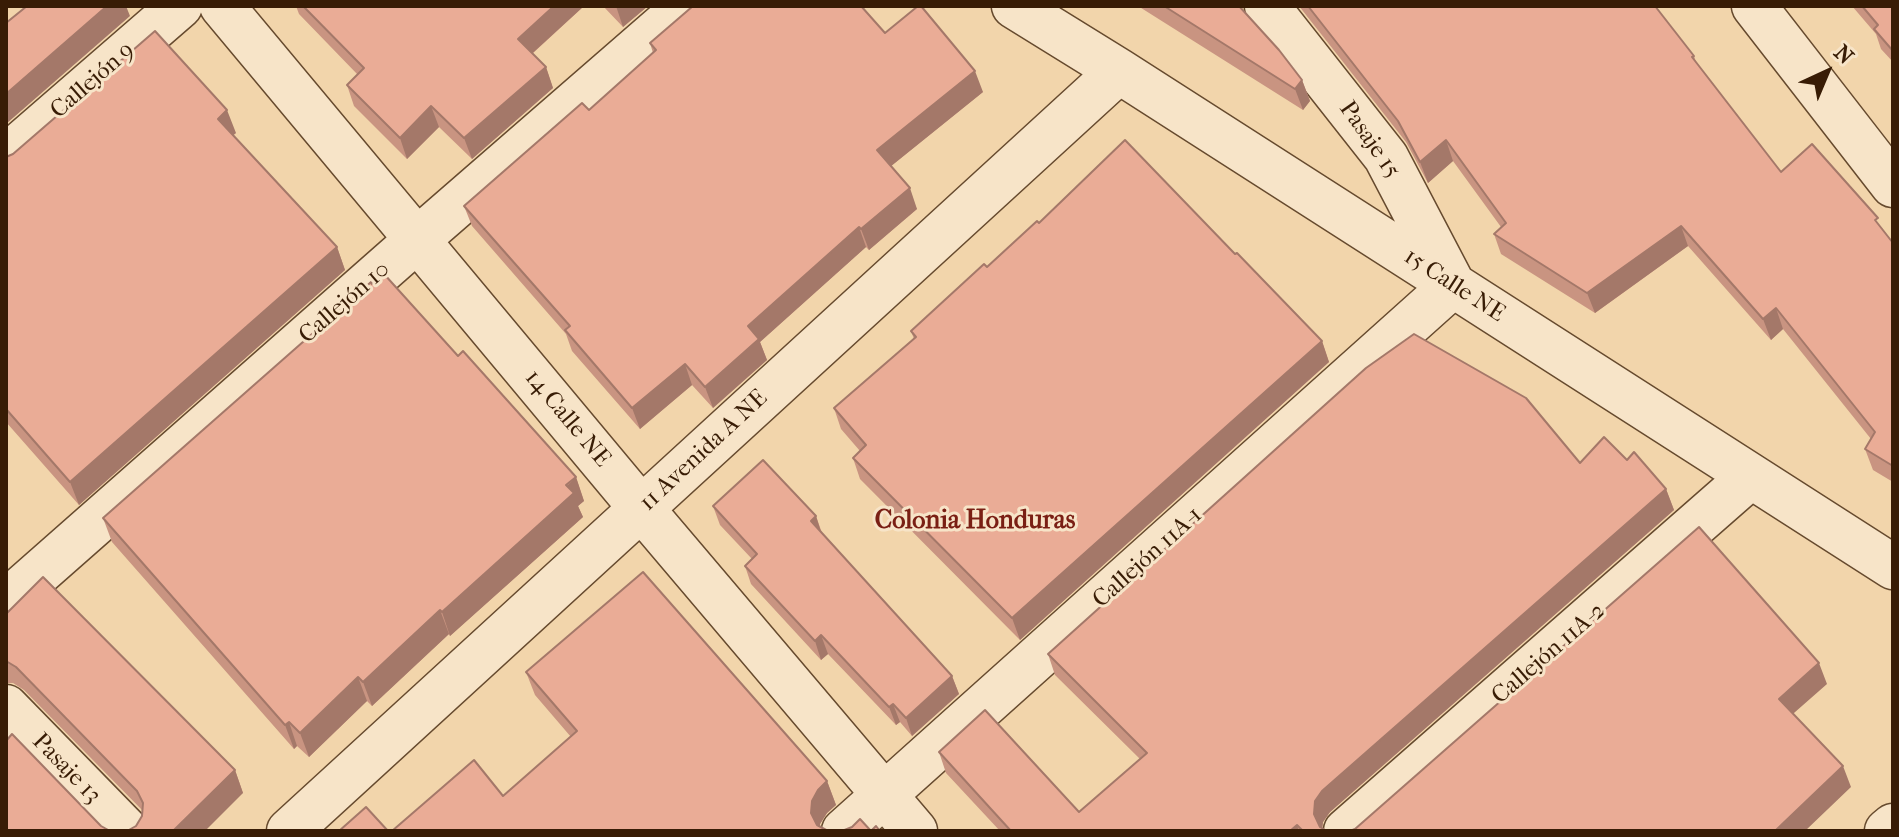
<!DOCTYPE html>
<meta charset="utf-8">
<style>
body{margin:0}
#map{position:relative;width:1899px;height:837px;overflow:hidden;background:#f2d5ab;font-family:"IM FELL French Canon",serif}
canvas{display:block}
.frame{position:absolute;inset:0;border:8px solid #381c05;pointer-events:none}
.north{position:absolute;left:1787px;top:32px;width:80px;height:80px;-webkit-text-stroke:6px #f7e4c8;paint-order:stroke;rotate:44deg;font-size:22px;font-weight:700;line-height:32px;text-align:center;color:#381c05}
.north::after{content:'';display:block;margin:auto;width:28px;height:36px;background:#381c05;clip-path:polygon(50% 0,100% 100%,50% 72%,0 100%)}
</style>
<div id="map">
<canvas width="1899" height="837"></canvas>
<div class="frame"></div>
<div class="north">N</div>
</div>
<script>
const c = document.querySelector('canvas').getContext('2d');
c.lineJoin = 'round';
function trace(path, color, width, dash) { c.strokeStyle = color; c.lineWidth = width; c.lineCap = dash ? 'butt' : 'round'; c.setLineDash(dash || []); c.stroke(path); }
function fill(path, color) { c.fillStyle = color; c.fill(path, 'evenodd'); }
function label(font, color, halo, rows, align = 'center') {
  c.font = font + ' "IM FELL French Canon",serif'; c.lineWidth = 6; c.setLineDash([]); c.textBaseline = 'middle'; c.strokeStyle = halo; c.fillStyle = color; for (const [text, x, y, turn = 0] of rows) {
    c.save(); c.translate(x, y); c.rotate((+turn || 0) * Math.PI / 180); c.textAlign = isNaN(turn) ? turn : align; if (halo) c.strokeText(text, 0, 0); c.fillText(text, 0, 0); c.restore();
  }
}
const minor = new Path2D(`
 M222,6L641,508L915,831
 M1014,6L1119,71L1893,567
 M1754,6L1893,185
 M6,157L180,6
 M6,602L418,239L686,6
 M6,707L127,831
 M289,831L1119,71
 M844,831L1453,285L1386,157L1267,6
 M1346,831L1751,476
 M1887,831L1893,826`);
const wall = new Path2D(`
 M296,6H584L532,54L546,67L553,88L472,159L439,127L407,159L354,106L347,85L358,75L299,14Z
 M603,6H648L623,27Z
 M1138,6H1239L1302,80L1310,101L1303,110Z
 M1299,6H1655L1694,56L1696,62L1781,172L1882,228L1893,243V482L1873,470L1865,449L1871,439L1783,329L1771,340L1688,246L1595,313L1501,254L1494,234L1501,227L1453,161L1428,183L1406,142Z
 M1852,6H1893V62L1881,49L1876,34Z
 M885,33L983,92L891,166L917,209L869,250L866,247L760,342L767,360L713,408L692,385L640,429L572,351L566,334L472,226L464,206L589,110L653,53L650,43Z
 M236,133L233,135L337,247L345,270L79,505L6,422V157Z
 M1039,223L1235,254L1322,341L1329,362L1020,640L860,479L853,458L860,451L841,429L834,408L914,339L911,331Z
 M1627,460L1666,489L1674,510L1330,812L1323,822L1322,828L1327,831H1000L946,773L939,752L1079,812L1140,759L1055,675L1048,654L1580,463Z
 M576,477L584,501L578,506L583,517L450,636L449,634L372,706L367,701L309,757L297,746L294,749L112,542L103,518Z
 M713,506L816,516L822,533L952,676L959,694L912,736L900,722L896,725L828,654L821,660L751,584L745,566L752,559L720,525Z
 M6,614L235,770L243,793L136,826L142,816L143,811L24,690L13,683H6Z
 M526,672L827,781L836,805L827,813L820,824L503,796L571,737L535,695Z`);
const shadedWall = new Path2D(`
 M107,6H126L130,16L6,124V94Z
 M554,6H584L525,60L518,39Z
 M616,6H648L623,27Z
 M546,67L553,88L472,159L464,138Z
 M975,71L983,92L885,171L877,150Z
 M1302,80L1310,101L1303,110L1295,89Z
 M431,106L439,127L407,159L400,138Z
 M227,110L236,133L226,141L218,119Z
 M1446,140L1453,161L1428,183L1420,162Z
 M910,188L917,209L869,250L861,229Z
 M1681,226L1688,246L1595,313L1587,293Z
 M859,227L866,247L760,342L767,360L713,408L705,387L748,326Z
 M337,247L345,270L79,505L70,482Z
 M1776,308L1783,329L1771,340L1763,319Z
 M1322,341L1329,362L1020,640L1012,618Z
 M685,364L692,385L640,429L632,408Z
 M576,477L584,501L578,506L583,517L450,636L442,612Z
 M1666,489L1674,510L1330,812L1323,822L1322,831L1314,814L1315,801L1322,791Z
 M816,516L822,535L811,521Z
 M440,610L449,634L372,706L363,682Z
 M821,635L828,654L821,660L815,641Z
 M1819,663L1827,684L1786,720L1779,699Z
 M952,676L959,694L912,736L906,718Z
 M358,677L367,701L309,757L300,733Z
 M893,704L900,722L896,725L889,707Z
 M289,722L297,746L294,749L285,725Z
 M1843,766L1851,787L1805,831H1775Z
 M235,770L243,793L205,831H173Z
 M827,781L836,805L827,813L820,824V831L811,813L812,801L818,790Z
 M1297,825L1299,831H1290Z`);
const building = new Path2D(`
 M27,6H107L6,94V23Z
 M303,6H554L518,39L546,67L464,138L431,106L400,138L347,85L364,68Z
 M693,6H861L885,33L918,6H921L975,71L877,150L910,188L861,229L859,227L748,326L759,339L705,387L685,364L632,408L565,330L570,326L464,206L582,103L589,110L656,50L650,43Z
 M1164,6H1239L1279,50L1302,80L1295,89Z
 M1308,6H1655L1694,56L1692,57L1781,172L1812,144L1878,218L1875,220L1893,243V466L1865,449L1875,432L1776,308L1763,319L1681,226L1587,293L1494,234L1506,223L1446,140L1420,162L1398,121Z
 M1862,6H1893V51L1874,29L1878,25Z
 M155,31L227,110L218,119L337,247L70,482L6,409V157L13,154Z
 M1125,140L1235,254L1237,253L1322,341L1012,618L853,458L866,445L834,408L916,337L911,331L984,264L987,267L1037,221L1039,223Z
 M384,274L458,356L463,351L576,477L566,485L574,493L442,612L440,610L363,682L358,677L300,733L289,722L285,725L103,518L371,282L372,284Z
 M1414,334L1526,398L1580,463L1604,437L1627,460L1634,452L1666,489L1322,791L1315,801L1314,814L1320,827L1327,831H1303L1297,825L1290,831H1011L939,752L985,710L1079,812L1147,753L1048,654L1366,368Z
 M763,460L816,516L811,521L952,676L906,718L893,704L889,707L821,635L815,641L745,566L757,554L713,506Z
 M1699,527L1819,663L1779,699L1843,766L1775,831H1350L1355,829Z
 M643,572L827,781L818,790L812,801L811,813L817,825L828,831H392L474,760L503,796L577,731L526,672Z
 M43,577L235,770L173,831H127L136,826L142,816L143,803L137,791L16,667L6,661V614Z
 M12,734L101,826L110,831H6V741Z
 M366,807L388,831H339Z
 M860,819L871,831L876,826L880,831H842L852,827Z`);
const streetNames = [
 ["Callejón 9",93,81,-41],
 ["Pasaje 15",1369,140,55],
 ["15 Calle NE",1454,286,33],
 ["Callejón 10",345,303,-41],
 ["14 Calle NE",567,419,50],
 ["11 Avenida A NE",704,451,-43],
 ["Callejón 11A-1",1148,558,-42],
 ["Callejón 11A-2",1549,654,-41],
 ["Pasaje 13",66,769,46]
];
const neighbourhoodNames = [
 ["Colonia Honduras",975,522]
];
trace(minor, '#664a2e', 47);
trace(minor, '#f7e4c8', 44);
fill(wall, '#c99481');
fill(shadedWall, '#a47869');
fill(building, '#eaac96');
trace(building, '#a47869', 2);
label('24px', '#381c05', '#f7e4c8', streetNames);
label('bold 26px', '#7a1f14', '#f7e4c8', neighbourhoodNames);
</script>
